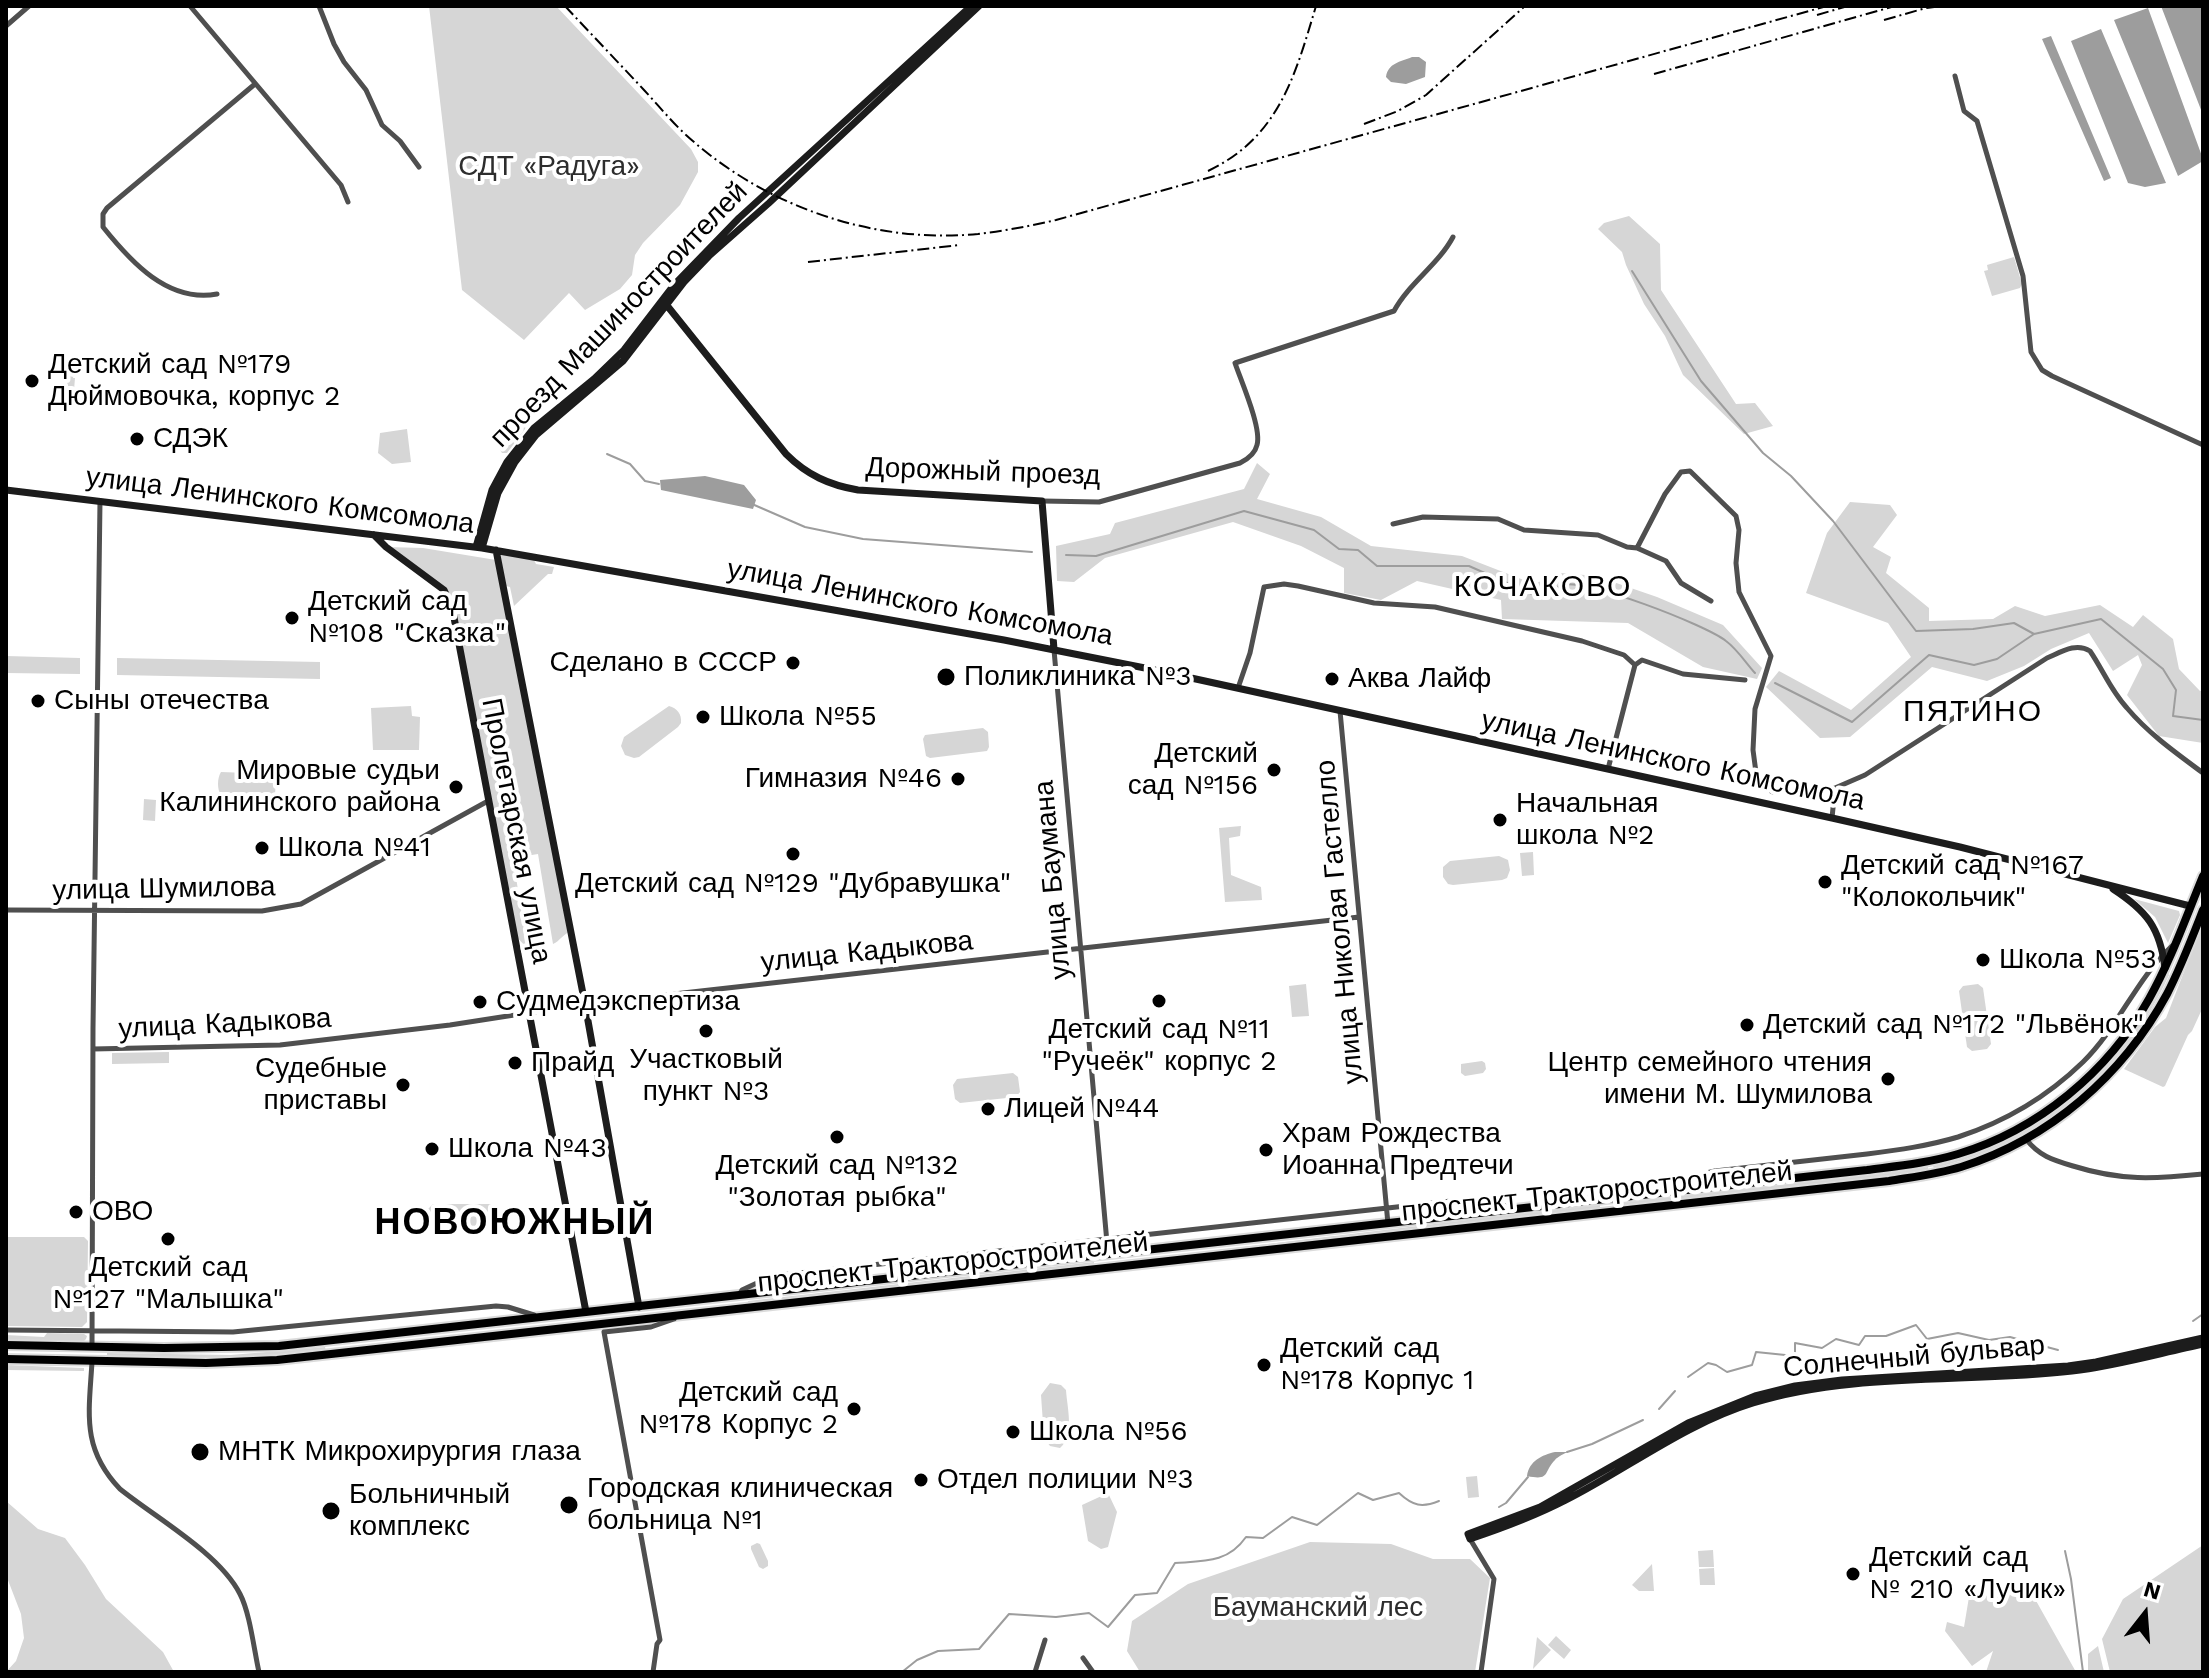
<!DOCTYPE html>
<meta charset="utf-8">
<style>
body{margin:0}
#map{position:relative;width:2209px;height:1678px;overflow:hidden;background:#fff;font-family:"Work Sans",sans-serif}
canvas{display:block}
.frame{position:absolute;inset:0;border:8px solid #000;pointer-events:none}
.north{position:absolute;left:2105px;top:1574px;width:80px;height:80px;-webkit-text-stroke:6px #fff;paint-order:stroke;rotate:17deg;font-size:22px;font-weight:700;line-height:32px;text-align:center;color:#000}
.north::after{content:'';display:block;margin:auto;width:28px;height:36px;background:#000;clip-path:polygon(50% 0,100% 100%,50% 72%,0 100%)}
</style>
<div id="map">
<canvas width="2209" height="1678"></canvas>
<div class="frame"></div>
<div class="north">N</div>
</div>
<script>
const c = document.querySelector('canvas').getContext('2d');
c.lineJoin = 'round';
function fill(path, color) { c.fillStyle = color; c.fill(path, 'evenodd'); }
function trace(path, color, width, dash) { c.strokeStyle = color; c.lineWidth = width; c.lineCap = dash ? 'butt' : 'round'; c.setLineDash(dash || []); c.stroke(path); }
function label(font, color, halo, rows, align = 'center') {
  c.font = font + ' "Work Sans",sans-serif'; c.lineWidth = 8; c.setLineDash([]); c.textBaseline = 'middle'; c.strokeStyle = halo; c.fillStyle = color; for (const [text, x, y, turn = 0] of rows) {
    c.save(); c.translate(x, y); c.rotate((+turn || 0) * Math.PI / 180); c.textAlign = isNaN(turn) ? turn : align; if (halo) c.strokeText(text, 0, 0); c.fillText(text, 0, 0); c.restore();
  }
}
const green = new Path2D(`
 M429,6H556L691,149L698,162V172L680,205L643,243L635,255L632,275L620,289L585,310L569,293L524,340L462,290Z
 M1629,216L1660,244L1661,290L1736,404L1755,403L1773,426L1744,434L1683,375L1665,336L1644,304L1626,265L1622,252L1598,229L1604,223Z
 M2014,257L2022,284L2020,288L1992,296L1984,271L1988,270L1987,265Z
 M63,363L76,365L73,378H75L74,390L62,388Z
 M511,419L526,425L525,429L507,453H502L494,441C495,433 503,422 511,419Z
 M407,429L411,462L392,464L378,453L380,433Z
 M1257,463L1270,474L1257,499L1321,517L1371,546L1462,556L1534,584L1561,573L1596,576L1657,597L1723,625L1762,668L1757,679L1703,667L1628,623L1502,619L1501,600L1417,581L1381,600L1344,593V568L1301,546L1233,522L1105,558L1074,582L1057,581L1056,546L1110,534L1115,523L1244,489Z
 M1850,502L1890,505L1897,515L1873,547L1891,557L1886,573L1929,608V621L1993,619L2015,606L2045,616L2100,605L2133,627L2143,615L2173,639L2179,669L2200,691L2203,690V743L2159,736L2127,695L2142,665L2138,655L2113,671L2089,633L2051,649L2024,666L1987,681L1932,667L1850,737L1820,738L1766,687L1779,671L1851,710L1911,657L1888,623L1806,593L1827,533Z
 M386,547L423,548L496,560L571,931C563,934 560,941 553,944L538,854L513,858L527,948L513,933L448,597Z
 M502,554L534,560L536,564L554,567L552,574H548L514,606L510,587L506,586L500,556Z
 M6,656L80,658V674L6,673Z
 M117,658L320,662V679L117,675Z
 M411,706L412,716L420,717L419,750H373L371,708Z
 M669,706C677,708 682,714 681,723L678,727L639,757L634,758L625,755L621,746L624,737Z
 M983,728L988,732L989,747L987,751L930,758L926,756L923,739L925,735Z
 M221,772L274,774L276,778L275,795L271,797L221,795C217,790 217,778 221,772Z
 M144,799L156,800L155,821L143,820Z
 M1241,826L1240,836L1229,838L1231,875L1261,887L1262,900L1225,902L1219,828Z
 M1533,852L1534,875L1522,876L1520,853Z
 M1499,856L1508,860L1510,870L1507,878L1502,880L1453,885L1448,884L1443,877V867L1450,861Z
 M2134,899L2179,911L2180,915L2168,943L2155,917Z
 M2203,923V1007L2192,1031L2188,1035L2165,1086L2163,1087L2124,1069L2155,1027L2166,1018Z
 M2168,974L2169,975C2125,1072 2038,1145 1934,1168L1933,1166C2038,1143 2122,1071 2168,974Z
 M1306,984L1309,1016L1292,1017L1289,986Z
 M1978,984L1983,988L1991,1044L1987,1049L1972,1051L1967,1047L1959,991L1963,986Z
 M169,1052V1063L112,1064V1053Z
 M1482,1061L1485,1063L1486,1069L1483,1073L1465,1076L1461,1073V1064Z
 M1013,1073L1018,1077L1020,1092L1016,1097L960,1103L955,1099L953,1085L957,1079Z
 M1928,1167V1170L1879,1178L1619,1206V1202L1879,1174Z
 M433,1204H491L493,1208V1225L489,1228L431,1227L428,1223V1209Z
 M1600,1204V1209L1219,1252L1218,1250Z
 M6,1237H84L88,1241L87,1322L82,1327L6,1326Z
 M1094,1262V1265L748,1303V1301Z
 M47,1333L84,1334L87,1336L86,1339L83,1342L6,1340V1335L44,1337Z
 M325,1347L326,1351C252,1359 181,1358 107,1357V1353L231,1355Z
 M6,1365L84,1368V1371L6,1370Z
 M1050,1383L1061,1385L1066,1390C1067,1407 1075,1436 1060,1448L1050,1446L1044,1438L1041,1395Z
 M1477,1476L1479,1497L1468,1498L1466,1477Z
 M1108,1493L1117,1512L1108,1547L1101,1549L1088,1541L1082,1505Z
 M6,1501L38,1529L65,1538L85,1565L106,1599L163,1652L174,1672H6L16,1661L24,1638L21,1614L6,1575Z
 M1310,1542L1391,1544L1433,1559H1470L1490,1578L1475,1672H1140L1127,1651L1132,1621L1188,1584Z
 M757,1543L760,1544L768,1561V1566L763,1569L759,1567L751,1549V1546Z
 M2203,1545V1672H2110L2102,1639L2123,1599Z
 M1713,1550L1714,1567H1699L1698,1551Z
 M1652,1564L1654,1591H1639L1632,1585Z
 M1714,1568L1715,1585H1700L1699,1569Z
 M2030,1590L2076,1672H1986L1993,1651L1972,1666L1945,1631L1947,1622L1964,1627L1969,1597Z
 M1556,1636L1571,1650L1564,1659L1548,1645Z
 M1537,1637L1551,1650L1533,1669Z
 M2098,1646L2104,1672H2088V1654Z`);
const water = new Path2D(`
 M2161,6H2203V115Z
 M2148,8L2203,159V161L2178,176L2114,20Z
 M2101,29L2166,183L2145,187L2128,183L2071,41Z
 M2051,36L2111,178L2104,181L2042,39Z
 M1412,57H1419L1426,62L1425,77L1406,84L1391,82L1386,77C1388,63 1400,62 1412,57Z
 M705,476L744,485L756,500L753,509L661,490L660,480Z
 M1555,1452H1568C1565,1453 1557,1457 1555,1460C1543,1472 1551,1481 1527,1476C1529,1461 1542,1455 1555,1452Z`);
const stream = new Path2D(`
 M1632,271L1701,381L1763,453L1791,476L1833,521L1916,631L1973,629L2014,623L2034,634
 M607,454L630,464L645,481L659,484
 M752,504L805,527L863,539L1032,552
 M1066,555L1096,556L1244,511L1314,530L1339,549L1358,550L1377,566H1469L1541,598C1548,594 1555,587 1562,585C1585,578 1706,625 1726,641C1737,649 1746,663 1755,673
 M1775,683L1852,722L1929,655L1974,665L1997,659L2034,634L2101,619L2163,669L2176,690L2173,716L2203,720
 M2193,1321L2203,1314
 M1688,1377L1708,1363L1716,1365L1727,1372L1752,1365L1756,1352L1795,1356V1343L1822,1348L1836,1339L1859,1345L1865,1336H1886L1916,1325L1927,1339L1958,1333L1989,1340L2010,1337L2058,1350
 M1659,1409L1675,1391
 M1567,1452L1592,1444L1643,1420
 M1499,1507L1506,1503L1528,1477
 M2065,1551L2071,1579L2083,1672
 M902,1672L917,1660L938,1651L979,1649L1009,1614L1056,1617L1089,1613L1108,1627L1135,1595L1157,1593L1175,1563C1204,1561 1228,1563 1246,1537L1263,1538L1292,1517L1317,1525L1358,1493L1373,1500L1399,1493C1413,1506 1422,1508 1439,1501`);
const street = new Path2D(`
 M190,6L341,185L348,202
 M319,6L334,44L344,62L366,90L382,125L400,141L419,167
 M6,26L29,6
 M1955,76L1964,111L1977,121L2023,276L2031,352L2042,370L2052,376L2203,445
 M217,294C168,303 131,262 103,227V214L107,208L255,84
 M1042,501L1099,502L1240,463C1248,459 1255,454 1257,445C1262,428 1241,381 1235,363L1394,311C1409,283 1438,265 1453,237
 M1393,524L1423,517L1498,519L1524,530L1598,535L1627,547L1637,548L1666,561L1681,583L1711,601
 M1637,548L1665,494L1681,472L1690,471L1736,516L1739,530L1736,563L1739,592L1771,656L1755,709L1753,750L1757,780L1765,788L1773,792L1835,788
 M1054,650L1108,1254
 M1635,665L1642,660L1683,674L1745,680
 M1238,688L1250,653L1264,587L1284,584L1298,586L1374,603L1435,607L1582,641L1624,655L1635,665
 M1340,711L1388,1224
 M1608,769L1635,665
 M1832,818L1835,788L1865,775L2047,658C2061,652 2076,642 2090,651C2103,670 2111,691 2127,708C2149,734 2176,753 2203,773
 M6,910L262,911L301,904L488,801
 M93,1049L280,1045L450,1025L585,1004L1359,917
 M2026,1139C2039,1156 2053,1160 2073,1166C2121,1181 2154,1179 2203,1174
 M1681,1188L1702,1174L1715,1171C1766,1165 1817,1160 1867,1154C1898,1150 1928,1146 1958,1137C2004,1122 2048,1096 2083,1062C2118,1028 2136,979 2172,946
 M793,1274L807,1287
 M739,1295L742,1290L772,1276L1451,1201L1485,1199L1509,1207
 M6,1330L233,1332L496,1306L508,1307L534,1315
 M604,1332L660,1640L657,1644L653,1672
 M604,1332L651,1327L674,1319
 M92,1347L93,1028L100,501
 M92,1362C89,1413 81,1448 120,1489C156,1518 219,1553 240,1594C250,1613 254,1650 259,1672
 M1470,1539L1494,1579L1481,1672
 M1083,1658L1093,1672
 M1035,1672L1045,1640`);
const secondary = new Path2D(`
 M665,303L786,454C807,475 829,485 858,490L1042,501L1054,649
 M6,490L482,548L1004,640L1150,669L1832,818L1960,847L2190,906
 M374,535L386,547L444,590L452,607L586,1312
 M476,547L492,490L507,462L534,428L594,379L624,350L674,285L739,218L971,6
 M482,548L498,493L515,462L536,435L623,361L684,282L709,256L769,203L979,6
 M496,550L585,1004L639,1307
 M2113,889C2147,911 2160,928 2165,968
 M2203,1338L2096,1362L2068,1366L1842,1380L1795,1386L1755,1396L1688,1423L1540,1507L1468,1534L1470,1539C1503,1528 1535,1516 1566,1500C1629,1468 1685,1424 1753,1403C1852,1372 1970,1383 2072,1371C2116,1366 2160,1353 2203,1344`);
const primary = new Path2D(`
 M6,1345L164,1348L279,1346L1867,1170C1897,1166 1928,1163 1958,1154C2038,1130 2108,1072 2149,999C2171,960 2186,917 2203,876
 M6,1359L206,1363L277,1360L1889,1181C1913,1177 1938,1174 1961,1167C2050,1139 2123,1075 2167,994C2181,967 2192,938 2203,910`);
const rail = new Path2D(`
 M565,6C591,34 618,62 644,90C658,105 671,121 686,135C764,206 872,244 978,234C1004,231 1030,226 1056,220L1827,6
 M1999,6H2023
 M1817,15L1848,6
 M1884,20L1926,8L1943,6
 M1654,74L1895,6
 M1364,124L1398,111L1426,95L1525,6
 M1208,171C1279,137 1295,76 1316,6
 M808,262L960,245`);
const markers = [
 [32,381,8,"#000"],
 [137,439,8,"#000"],
 [292,618,8,"#000"],
 [793,663,8,"#000"],
 [946,677,10,"#000"],
 [1332,679,8,"#000"],
 [38,701,8,"#000"],
 [703,717,8,"#000"],
 [1274,770,8,"#000"],
 [958,779,8,"#000"],
 [456,787,8,"#000"],
 [1500,820,8,"#000"],
 [262,848,8,"#000"],
 [793,854,8,"#000"],
 [1825,882,8,"#000"],
 [1983,960,8,"#000"],
 [1159,1001,8,"#000"],
 [480,1002,8,"#000"],
 [1747,1025,8,"#000"],
 [706,1031,8,"#000"],
 [515,1063,8,"#000"],
 [1888,1079,8,"#000"],
 [403,1085,8,"#000"],
 [988,1109,8,"#000"],
 [837,1137,8,"#000"],
 [432,1149,8,"#000"],
 [1266,1150,8,"#000"],
 [76,1212,8,"#000"],
 [168,1239,8,"#000"],
 [1264,1365,8,"#000"],
 [854,1409,8,"#000"],
 [1013,1432,8,"#000"],
 [200,1452,10,"#000"],
 [921,1480,8,"#000"],
 [569,1505,10,"#000"],
 [331,1511,10,"#000"],
 [1853,1574,8,"#000"]
];
const parkNames = [
 ["СДТ «Радуга»",549,167],
 ["Бауманский лес",1318,1608]
];
const streetNames = [
 ["проезд Машиностроителей",619,315,-46],
 ["Дорожный проезд",983,472,2],
 ["улица Ленинского Комсомола",280,501,7],
 ["улица Ленинского Комсомола",920,603,10],
 ["улица Ленинского Комсомола",1673,761,12],
 ["Пролетарская улица",516,831,79],
 ["улица Баумана",1053,880,-95],
 ["улица Шумилова",164,889,-1],
 ["улица Николая Гастелло",1340,922,-95],
 ["улица Кадыкова",867,952,-6],
 ["улица Кадыкова",225,1024,-3],
 ["проспект Тракторостроителей",1597,1192,-6],
 ["проспект Тракторостроителей",953,1263,-6],
 ["Солнечный бульвар",1914,1357,-5]
];
const poiNames = [
 ["Детский сад №179",48,365],
 ["Дюймовочка, корпус 2",48,397],
 ["СДЭК",153,439],
 ["Детский сад",308,602],
 ["№108 \"Сказка\"",308,634],
 ["Сделано в СССР",777,663,"right"],
 ["Поликлиника №3",964,677],
 ["Аква Лайф",1348,679],
 ["Сыны отечества",54,701],
 ["Школа №55",719,717],
 ["Детский",1258,754,"right"],
 ["сад №156",1258,786,"right"],
 ["Мировые судьи",440,771,"right"],
 ["Калининского района",440,803,"right"],
 ["Гимназия №46",942,779,"right"],
 ["Начальная",1516,804],
 ["школа №2",1516,836],
 ["Школа №41",278,848],
 ["Детский сад №167",1841,866],
 ["\"Колокольчик\"",1841,898],
 ["Детский сад №129 \"Дубравушка\"",793,884,"center"],
 ["Школа №53",1999,960],
 ["Судмедэкспертиза",496,1002],
 ["Детский сад №172 \"Львёнок\"",1763,1025],
 ["Детский сад №11",1159,1030,"center"],
 ["\"Ручеёк\" корпус 2",1159,1062,"center"],
 ["Участковый",706,1060,"center"],
 ["пункт №3",706,1092,"center"],
 ["Прайд",531,1063],
 ["Центр семейного чтения",1872,1063,"right"],
 ["имени М. Шумилова",1872,1095,"right"],
 ["Судебные",387,1069,"right"],
 ["приставы",387,1101,"right"],
 ["Лицей №44",1004,1109],
 ["Храм Рождества",1282,1134],
 ["Иоанна Предтечи",1282,1166],
 ["Школа №43",448,1149],
 ["Детский сад №132",837,1166,"center"],
 ["\"Золотая рыбка\"",837,1198,"center"],
 ["ОВО",92,1212],
 ["Детский сад",168,1268,"center"],
 ["№127 \"Малышка\"",168,1300,"center"],
 ["Детский сад",1280,1349],
 ["№178 Корпус 1",1280,1381],
 ["Детский сад",838,1393,"right"],
 ["№178 Корпус 2",838,1425,"right"],
 ["Школа №56",1029,1432],
 ["МНТК Микрохирургия глаза",218,1452],
 ["Отдел полиции №3",937,1480],
 ["Городская клиническая",587,1489],
 ["больница №1",587,1521],
 ["Больничный",349,1495],
 ["комплекс",349,1527],
 ["Детский сад",1869,1558],
 ["№ 210 «Лучик»",1869,1590]
];
const neighbourhoodNames = [
 ["КОЧАКОВО",1543,587],
 ["ПЯТИНО",1973,712]
];
const districtNames = [
 ["НОВОЮЖНЫЙ",515,1223]
];
fill(green, '#d6d6d6');
fill(water, '#9d9d9d');
trace(stream, '#9d9d9d', 2);
trace(primary, '#dbdbdb', 12);
trace(street, '#4f4f4f', 5);
trace(secondary, '#1c1c1c', 7);
trace(primary, '#000', 8);
trace(rail, '#000', 2, [12, 4, 2, 4]);
for (const [x, y, r, color] of markers) { const dot = new Path2D(); dot.arc(x, y, r, 0, 2 * Math.PI); c.fillStyle = color; c.fill(dot); trace(dot, '#fff', 3); }
label('28px', '#2d2d2d', '#fff', parkNames);
label('28px', '#000', '#fff', streetNames);
label('28px', '#000', '#fff', poiNames, 'left');
c.letterSpacing = '2px';
label('30px', '#000', '#fff', neighbourhoodNames);
c.letterSpacing = '0px';
c.letterSpacing = '2px';
label('bold 36px', '#000', '#fff', districtNames);
c.letterSpacing = '0px';
</script>
